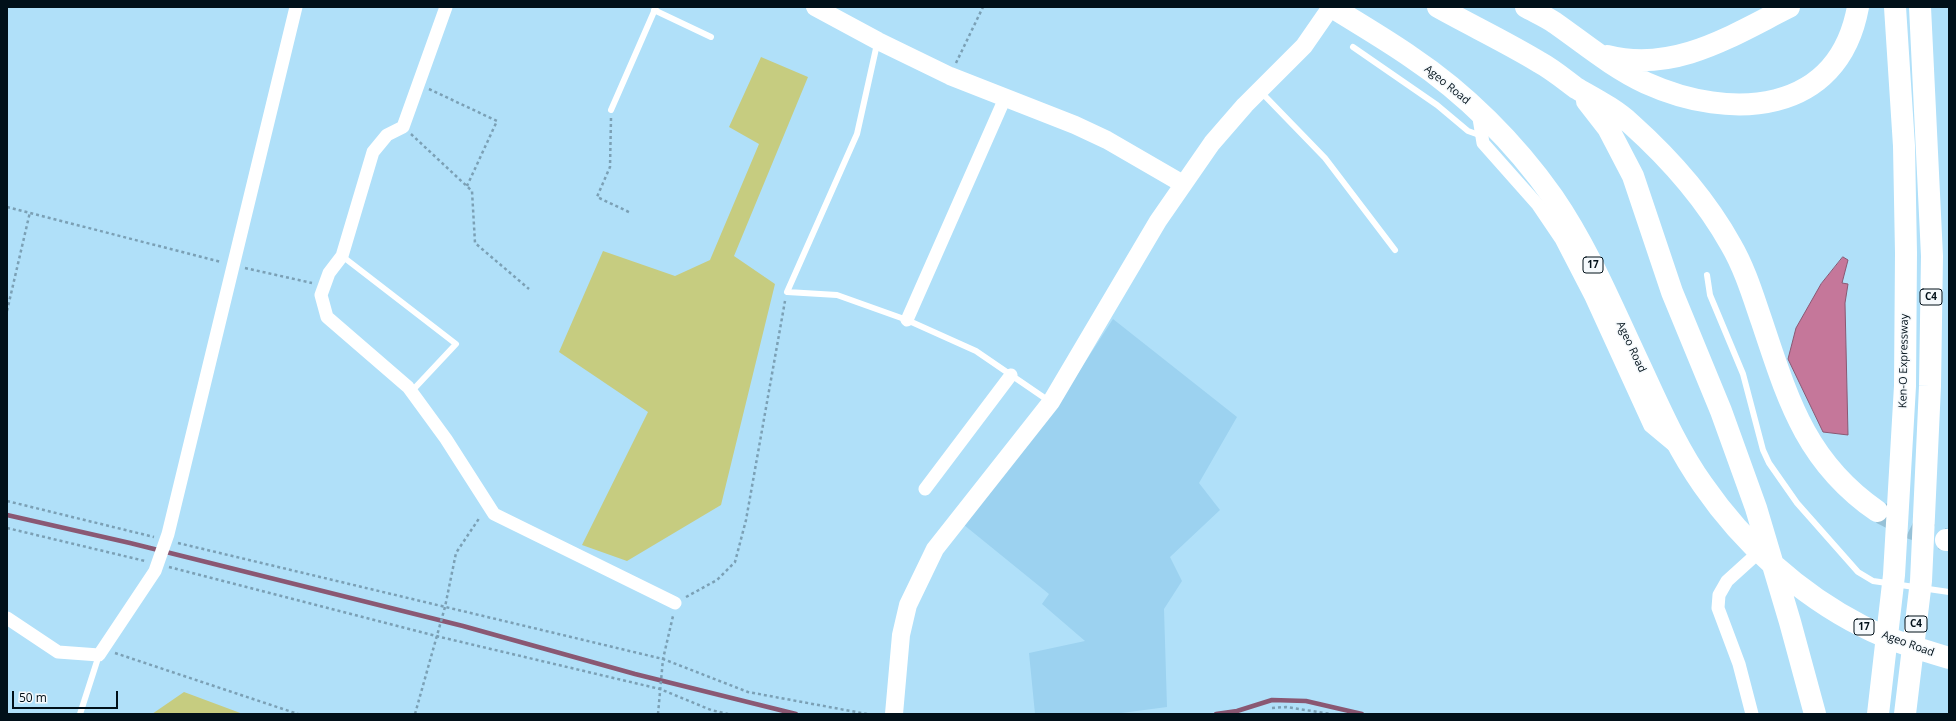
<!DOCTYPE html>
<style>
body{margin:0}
#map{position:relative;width:1956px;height:721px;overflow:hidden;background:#b0e0f9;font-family:"Open Sans",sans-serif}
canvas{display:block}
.frame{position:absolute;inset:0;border:8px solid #011019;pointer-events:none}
.scale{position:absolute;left:12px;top:691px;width:106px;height:18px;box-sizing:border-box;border:2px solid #011019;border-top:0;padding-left:5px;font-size:12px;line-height:14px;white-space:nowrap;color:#011019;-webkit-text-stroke:3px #f5f9fc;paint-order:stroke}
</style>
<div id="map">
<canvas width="1956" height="721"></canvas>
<div class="frame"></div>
<div class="scale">50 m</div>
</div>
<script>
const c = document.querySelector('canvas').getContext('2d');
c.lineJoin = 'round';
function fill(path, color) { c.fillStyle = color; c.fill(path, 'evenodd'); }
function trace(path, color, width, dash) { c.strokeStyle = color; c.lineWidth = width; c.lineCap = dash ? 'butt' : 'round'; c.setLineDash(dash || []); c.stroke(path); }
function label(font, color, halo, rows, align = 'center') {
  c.font = font + ' "Open Sans",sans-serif'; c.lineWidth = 3; c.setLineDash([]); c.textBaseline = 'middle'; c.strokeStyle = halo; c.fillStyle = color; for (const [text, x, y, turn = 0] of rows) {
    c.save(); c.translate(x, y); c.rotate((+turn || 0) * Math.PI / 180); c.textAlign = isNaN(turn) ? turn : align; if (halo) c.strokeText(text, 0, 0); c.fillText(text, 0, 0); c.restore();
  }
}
const built = new Path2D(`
 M1113,319L1237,417L1199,483L1220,510L1170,557L1182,581L1164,609L1167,707L1114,714H1035L1029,653L1085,641L1042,604L1049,594L964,525L1056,407Z`);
const green = new Path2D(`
 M761,57L808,77L734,256L775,284L721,505L627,561L582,545L648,412L559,352L603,251L675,276L710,260L759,144L729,127Z
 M184,692L243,714H152Z`);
const water = new Path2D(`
 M1843,257L1848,260L1842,283L1848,284L1845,303L1848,435L1823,432L1788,359L1796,328L1821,284Z`);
const stream = new Path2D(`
 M7,515L130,543L463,626L635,674L796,714
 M1216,714L1237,711L1272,700L1306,701L1362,714`);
const highwayTunnel = new Path2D(`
 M1881,513L1911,528L1946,540`);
const path = new Path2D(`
 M956,63L983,7
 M429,89L497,121L467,186
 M611,118L610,167L597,197L631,213
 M411,134L472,191L475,243L529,289
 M7,207L221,262
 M245,268L312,283
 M7,311L30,212
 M7,501L154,537
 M7,528L145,561
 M178,543L663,659L748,692L867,714
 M169,567L436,636L660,689L711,710L728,714
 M686,597L717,580L735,562L746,520L785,301
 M115,653L298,714
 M1272,708L1286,707L1331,714
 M415,714L445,607L456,553L480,517
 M658,714L663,659L673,616`);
const lane = new Path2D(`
 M654,10L711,37
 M877,44L857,134L787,292L837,295L907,320L976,351L1049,401
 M1353,47L1437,105L1468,131L1482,136
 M1261,92L1325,158L1395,250
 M611,110L656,7
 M342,256L456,344L411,392
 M1707,275L1710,295L1743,374L1763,450L1769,463L1797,503L1858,572L1873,581L1949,592
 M80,714L99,655`);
const street = new Path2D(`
 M446,7L403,127L387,135L373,152L342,256L329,273L321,295L327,317L408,387L446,439L494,514L675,603
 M1478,112L1483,143L1538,205L1561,239L1591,297L1650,426L1674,446
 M907,320L1005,98
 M925,489L1011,375
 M7,618L58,652L99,655L155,571L168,534L296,7
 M1752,714L1739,664L1718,608L1719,595L1727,581L1759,552`);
const secondary = new Path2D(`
 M815,7L878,41L950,76L1075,125L1107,140L1183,184
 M894,714L901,635L908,605L935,549L1051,402L1158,221L1212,143L1245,105L1304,46L1331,7`);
const highway = new Path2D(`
 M1332,7C1359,24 1385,39 1411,57C1465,93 1515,143 1553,197C1590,251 1614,311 1642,370C1660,409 1678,450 1703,485C1743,543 1799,594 1862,626C1889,640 1919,649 1949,658
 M1438,7C1472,26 1506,42 1539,62C1552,69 1564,79 1576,88C1595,99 1615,109 1631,124C1670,159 1706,200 1731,245C1745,269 1753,296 1762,322C1788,400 1806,462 1877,511
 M1526,7C1535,12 1546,17 1555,23C1585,44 1612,67 1646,83C1730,121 1838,116 1858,7
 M1607,56C1675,73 1731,36 1789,7
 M1587,101L1608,128L1633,176L1672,292L1721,411L1756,508L1790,622L1815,714
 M1946,540H1949
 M1878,714L1894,575L1905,386L1906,253L1904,146L1895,7
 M1905,714L1921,581L1930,386L1932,256L1920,7`);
const shields = [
 [1593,265,20],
 [1931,297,22],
 [1916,624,22],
 [1864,627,20]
];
const shieldNames = [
 ["17",1593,265],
 ["C4",1931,297],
 ["C4",1916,624],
 ["17",1864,627]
];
const streetNames = [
 ["Ageo Road",1447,85,39],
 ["Ageo Road",1631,347,65],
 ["Ken-O Expressway",1904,361,-89],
 ["Ageo Road",1908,644,20]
];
fill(built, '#9cd2f0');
fill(green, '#c6cc80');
fill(water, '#c5779a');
trace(water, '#8a5873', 1);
trace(stream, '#8a5873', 4.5);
trace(highwayTunnel, '#96c1d7', 22, [22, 11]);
trace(path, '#7ba0b5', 2.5, [3, 3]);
trace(lane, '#fff', 6);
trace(street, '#fff', 13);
trace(secondary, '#fff', 18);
trace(highway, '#fff', 22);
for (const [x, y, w] of shields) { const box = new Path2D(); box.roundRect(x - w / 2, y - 8, w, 16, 3); c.fillStyle = '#f5f9fc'; c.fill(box); trace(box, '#011019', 1); }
label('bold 10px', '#011019', null, shieldNames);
label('11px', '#011019', '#f5f9fc', streetNames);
</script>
